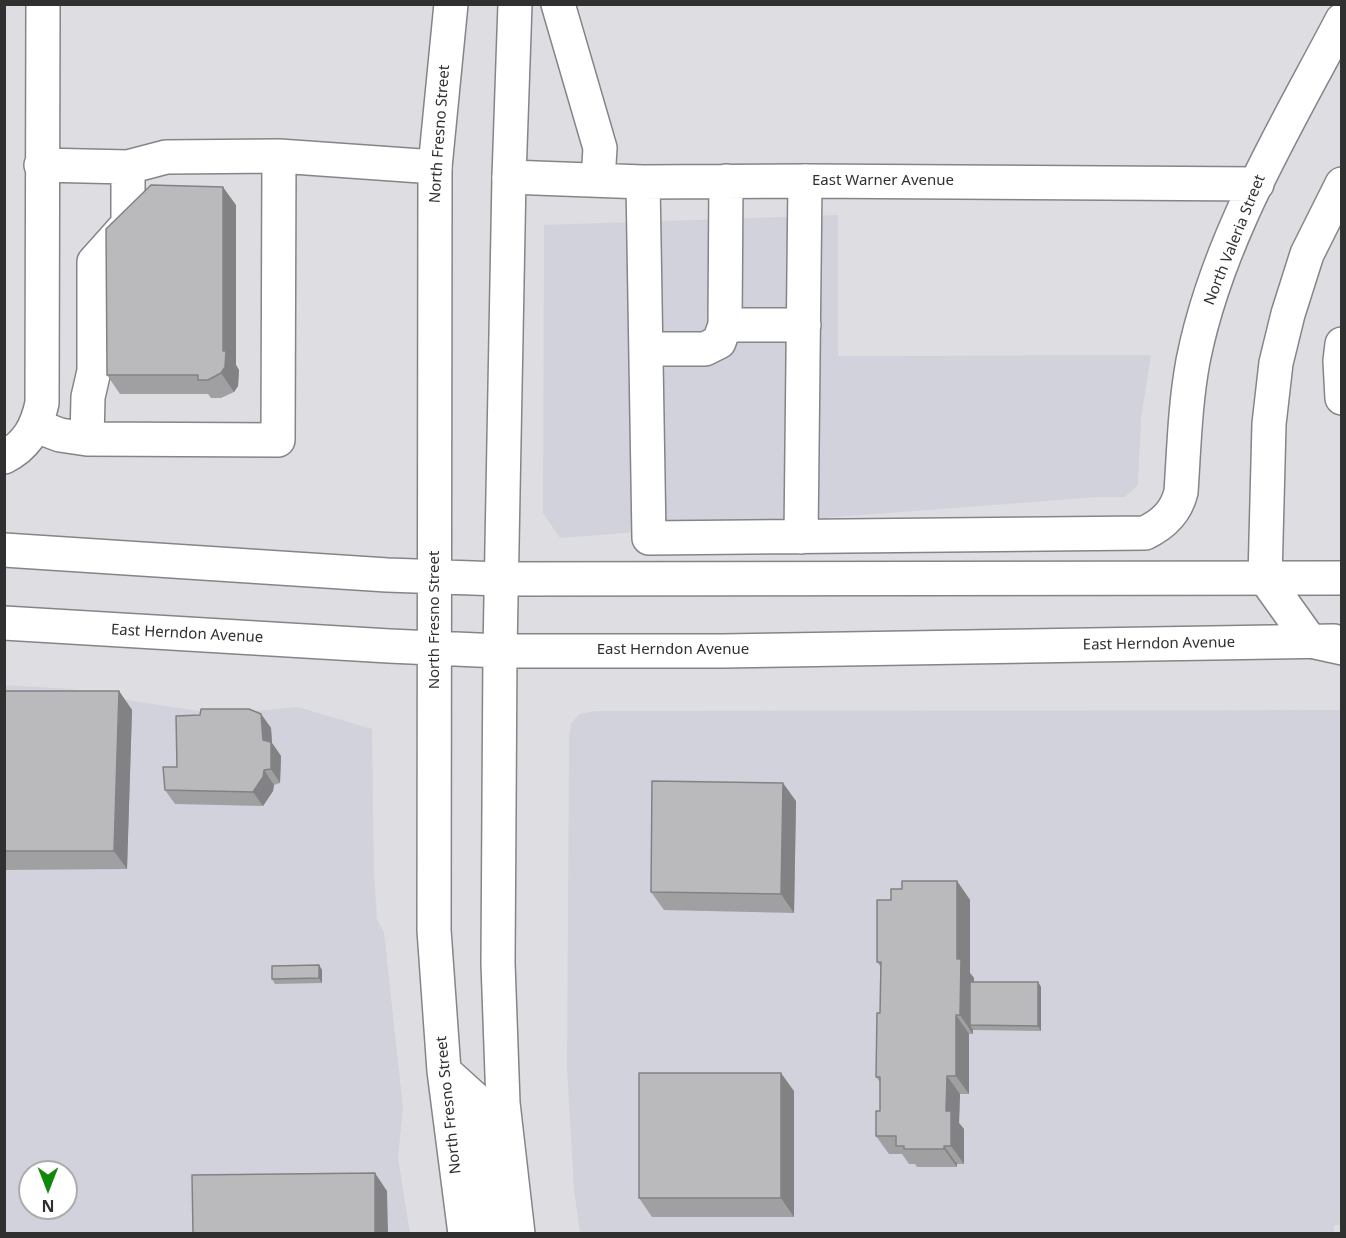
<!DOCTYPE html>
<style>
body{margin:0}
#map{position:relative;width:1346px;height:1238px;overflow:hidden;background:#dedee2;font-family:"Noto Sans",sans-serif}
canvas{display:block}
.frame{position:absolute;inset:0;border:6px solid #303031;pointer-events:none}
.north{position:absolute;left:18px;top:1160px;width:60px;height:60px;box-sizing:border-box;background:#fff;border:2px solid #acacad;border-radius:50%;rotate:180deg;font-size:16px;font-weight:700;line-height:24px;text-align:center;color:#303031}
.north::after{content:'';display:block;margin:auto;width:21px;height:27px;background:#108809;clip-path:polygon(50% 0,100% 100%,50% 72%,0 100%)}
</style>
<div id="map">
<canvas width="1346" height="1238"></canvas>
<div class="frame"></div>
<div class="north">N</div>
</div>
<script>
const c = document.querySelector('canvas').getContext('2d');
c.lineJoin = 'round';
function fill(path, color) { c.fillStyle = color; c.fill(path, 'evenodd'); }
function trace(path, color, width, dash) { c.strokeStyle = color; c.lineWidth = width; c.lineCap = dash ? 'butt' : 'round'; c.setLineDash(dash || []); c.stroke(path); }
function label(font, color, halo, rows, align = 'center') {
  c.font = font + ' "Noto Sans",sans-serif'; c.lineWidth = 5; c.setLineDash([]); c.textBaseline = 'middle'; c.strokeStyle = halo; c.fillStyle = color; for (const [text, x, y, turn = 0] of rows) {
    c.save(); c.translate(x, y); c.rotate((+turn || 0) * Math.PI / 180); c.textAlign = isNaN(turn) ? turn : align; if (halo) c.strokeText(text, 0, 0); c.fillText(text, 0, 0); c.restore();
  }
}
const built = new Path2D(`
 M838,215V356L1151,355L1141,419L1138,485L1125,497H1099L560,538L543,513L544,225Z
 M4,685L72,689L100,696L219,714L298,707L372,729L374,874L377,919L384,932L403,1108L398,1158L410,1233H5ZM30,1172H66V1208H30Z
 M1341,710V1225H1334V1234L580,1233L574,1190L567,1069L569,737L571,724L579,714L595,711Z`);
const minor = new Path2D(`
 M558,4L600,148L598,180
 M41,165L128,167L166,157L279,156L435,167
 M509,177L643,182L805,181L1257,184
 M643,182L649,538L1145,533C1164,524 1176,512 1181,492C1184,448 1185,404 1193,361C1217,239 1285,129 1342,20
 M725,325H804
 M646,349H705L719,342L725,325L726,181
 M36,426L60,435L87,439L278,440L279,156
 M87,439L88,397L94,371V262L128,224V167
 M4,457C27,446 37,427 42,403L43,4
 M801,537L805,181`);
const major = new Path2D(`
 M451,4L435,167L434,930L444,1071L465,1234
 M515,4L509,177L500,651L498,963L503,1103L518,1234
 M4,550L387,575L501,579L1342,578
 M4,623L389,646L500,651H723L1334,641
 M444,1071L475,1099L492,1234`);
const highway = new Path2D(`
 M1342,184L1307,254L1288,314L1276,363L1269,424L1265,578L1310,641L1342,648
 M1342,344L1340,361L1342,398`);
const wall = new Path2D(`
 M236,205V365L239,370L238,386L234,392L221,398H211L208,394H120L107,375Z
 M4,691H119L132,710L127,869L4,870Z
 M261,714L271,728L272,743L281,756L280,783L274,785L273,791L263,806L175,804L165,790Z
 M796,801L794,913L664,910L651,892Z
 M957,881L970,900V973L974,978L973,982H1038L1041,987V1031L973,1030V1034H969V1094H960L959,1123L964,1129V1164H957V1167H917L915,1164H909L902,1154H889L876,1136L880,1111V1082L876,1077L880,1013L881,967L877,962L891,900L902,889Z
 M319,965L322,970V983L275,984L272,979Z
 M794,1091V1217H652L639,1198Z`);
const shadedWall = new Path2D(`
 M223,187L236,205V365L239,370L238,386L234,392L221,373L223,351Z
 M119,691L132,710L127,869L114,851Z
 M261,714L271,728L272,743L281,756L280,783L271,769L263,740Z
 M264,770L274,785L273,791L263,806L253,792Z
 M783,783L796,801L794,913L781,894Z
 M957,881L970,900V973L974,978L973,1025H970L973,1030V1034L960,1015L957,959Z
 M319,965L322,970V983L319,978Z
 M1038,982L1041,987V1031L1038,1026Z
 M956,1015L969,1034V1094L956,1076Z
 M781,1073L794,1091V1217L781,1198Z
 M947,1076L960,1094L959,1123L964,1129V1164L951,1146L946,1111Z
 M944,1146L957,1164V1167L944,1149Z
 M375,1173L387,1191L388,1233H375Z`);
const building = new Path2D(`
 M151,185L223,187V351H226L225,367L221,373L208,380H198V375H107L106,229Z
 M4,691H119L114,851H4Z
 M201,709H249L261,714L263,740L271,742V769L264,770L263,777L253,792L165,790L163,767H177L176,716L200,715Z
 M652,781L783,783L781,894L651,892Z
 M902,881H957V959H961L960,1015H956V1076H947L946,1111H951V1146H944V1149H904V1146H896V1136H876V1111H880V1077H876L877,1013H880L881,962H877V900H891V889H902Z
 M319,965V978L272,979V966Z
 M970,982H1038V1026L970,1025Z
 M639,1073H781V1198H639Z
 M375,1173V1233H193L192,1175Z`);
const streetNames = [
 ["North Fresno Street",440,134,-86],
 ["East Warner Avenue",883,181],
 ["North Valeria Street",1235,240,-68],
 ["North Fresno Street",435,620,-90],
 ["East Herndon Avenue",187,634,3],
 ["East Herndon Avenue",1159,644,-1],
 ["East Herndon Avenue",673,650],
 ["North Fresno Street",449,1105,-96]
];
fill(built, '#d1d2dc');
trace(minor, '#848588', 36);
trace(major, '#848588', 36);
trace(highway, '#848588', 36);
trace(minor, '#fff', 33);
trace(major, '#fff', 33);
trace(highway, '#fff', 33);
fill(wall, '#a0a0a3');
fill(shadedWall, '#828284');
fill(building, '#bababd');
trace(building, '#828284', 1.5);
label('15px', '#303031', '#fff', streetNames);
</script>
